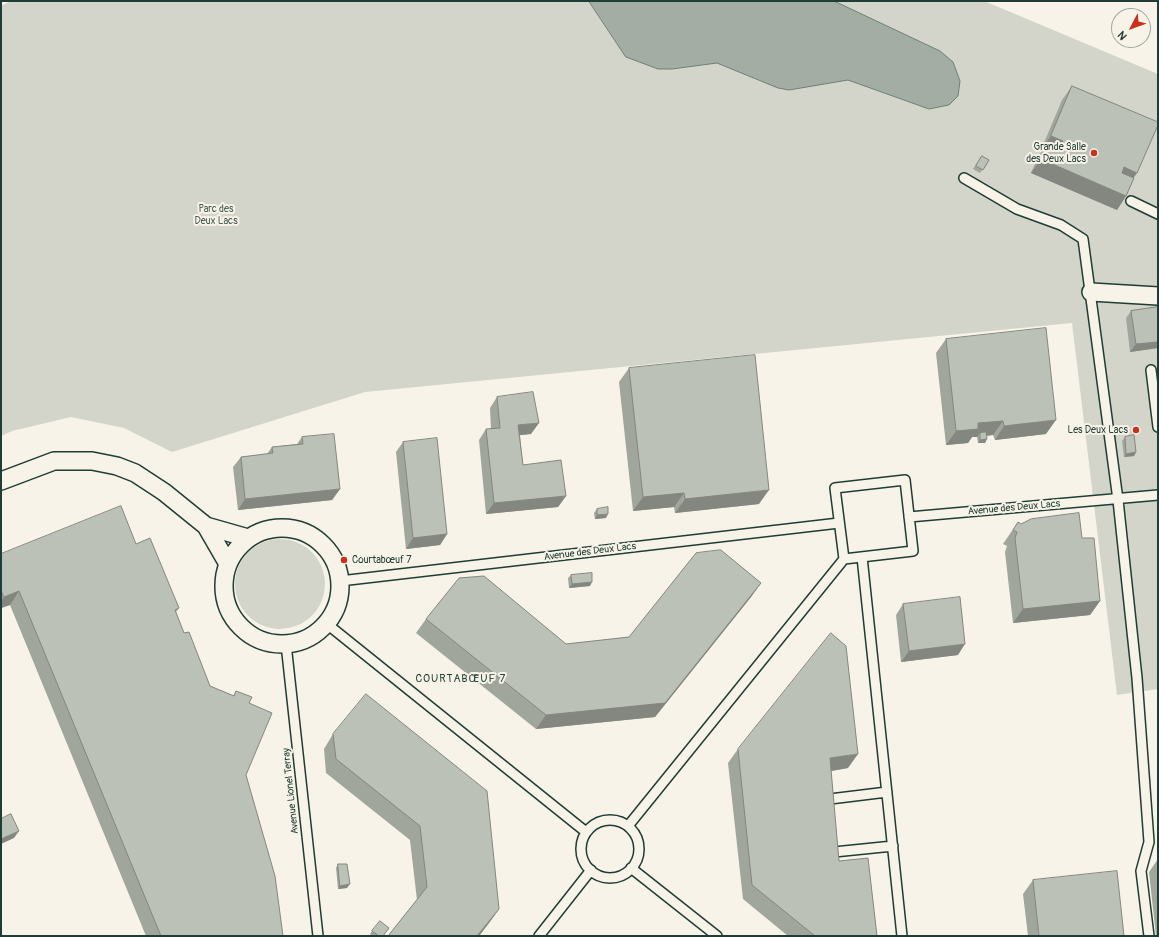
<!DOCTYPE html>
<meta charset="utf-8">
<style>
body{margin:0}
#map{position:relative;width:1159px;height:937px;overflow:hidden;background:#f7f3e8;font-family:Pangolin,sans-serif}
canvas{display:block}
.frame{position:absolute;inset:0;border:2px solid #1f3d34;pointer-events:none}
.north{position:absolute;left:1111px;top:8px;width:40px;height:40px;box-sizing:border-box;background:#f7f3e8;border:1px solid #a1aaa0;border-radius:50%;rotate:229deg;font-size:11px;font-weight:700;line-height:16px;text-align:center;color:#1f3d34}
.north::after{content:'';display:block;margin:auto;width:14px;height:18px;background:#c8321e;clip-path:polygon(50% 0,100% 100%,50% 72%,0 100%)}
</style>
<div id="map">
<canvas width="1159" height="937"></canvas>
<div class="frame"></div>
<div class="north">N</div>
</div>
<script>
const c = document.querySelector('canvas').getContext('2d');
c.lineJoin = 'round';
function fill(path, color) { c.fillStyle = color; c.fill(path, 'evenodd'); }
function trace(path, color, width, dash) { c.strokeStyle = color; c.lineWidth = width; c.lineCap = dash ? 'butt' : 'round'; c.setLineDash(dash || []); c.stroke(path); }
function label(font, color, halo, rows, align = 'center') {
  c.font = font + ' Pangolin,sans-serif'; c.lineWidth = 4; c.setLineDash([]); c.textBaseline = 'middle'; c.strokeStyle = halo; c.fillStyle = color; for (const [text, x, y, turn = 0] of rows) {
    c.save(); c.translate(x, y); c.rotate((+turn || 0) * Math.PI / 180); c.textAlign = isNaN(turn) ? turn : align; if (halo) c.strokeText(text, 0, 0); c.fillText(text, 0, 0); c.restore();
  }
}
const green = new Path2D(`
 M11,1H984L1158,74V689L1117,695L1072,323L365,392L172,452L124,428L71,417L12,431L1,436V6Z
 M235 584a45 45 0 1 1 90 0a45 45 0 1 1-90 0Z`);
const water = new Path2D(`
 M589,1H834L940,51L953,62L960,81L958,96L949,105L929,109L848,80L789,90L778,88L717,63L672,69H658L626,57Z`);
const service = new Path2D(`
 M964,178L1017,209L1061,225L1083,239L1118,500L1137,678L1149,842L1141,871L1149,936
 M1131,201L1158,214
 M1151,370L1158,427
 M905,480L913,551L844,559L835,488Z
 M909,517L1158,495
 M862,557L902,936
 M340,581L839,523
 M327,624L586,832
 M286,644L318,936
 M830,799L887,792
 M581 849a29 29 0 1 1 58 0a29 29 0 1 1-58 0Z
 M628,826L844,559
 M834,852L893,846
 M631,868L717,936
 M539,936L591,870`);
const minor = new Path2D(`
 M1091,292L1158,296
 M1,481L54,461H92L117,466L135,473L164,492L206,526L228,564
 M206,526L248,538
 M224 586a58 58 0 1 1 116 0a58 58 0 1 1-116 0Z`);
const wall = new Path2D(`
 M1072,86L1134,178L1126,196L1117,210L1031,173L1039,155L1042,151L1041,150L1062,100Z
 M982,156L989,160L980,173L973,169Z
 M1158,307V348L1130,352L1126,318L1131,311Z
 M946,339L1046,434L995,440L993,435L987,436L985,443H978L977,437H972L968,443L946,445L936,353Z
 M629,368L759,504L675,513L674,507L633,511L619,382Z
 M497,397L531,434L520,435L523,465L566,496L558,507L486,514L479,440L486,429H491L490,408Z
 M302,437L340,489L332,500L238,510L233,467L241,457L267,454L272,447L297,444Z
 M1125,437L1136,452L1134,456L1124,457L1122,441Z
 M403,442L447,534L440,545L406,549L396,452Z
 M597,509L606,518L595,519L594,513Z
 M1018,522L1021,524L1082,538L1100,601L1090,615L1013,623L1005,552L1007,546L1003,544Z
 M136,544L179,608L176,612L184,633L210,686L233,696L236,691L249,703L246,775L283,936H146L10,605L1,608V554Z
 M571,575L590,586L569,588L568,578Z
 M761,583L751,597L655,717L536,729L416,633L426,619L566,644L629,637Z
 M903,604L958,655L901,662L896,615Z
 M333,734L499,909L489,923L479,936H388L417,900L410,840L326,773L324,749Z
 M738,749L848,768L831,771L839,861L877,936H788L743,899L728,763Z
 M1158,859V936H1156L1149,872Z
 M338,864L347,888L338,889L336,868Z
 M1033,880L1124,936H1028L1023,894Z
 M389,928L383,936H372L370,934L372,931Z`);
const shadedWall = new Path2D(`
 M1051,136L1063,141L1053,155L1049,141L1042,151L1041,150Z
 M1041,159L1126,196L1117,210L1031,173Z
 M1124,167L1137,173L1127,187L1114,181Z
 M1158,342V348L1130,352L1136,344Z
 M1056,420L1046,434L995,440L1004,426Z
 M1003,421L993,435L980,436V433L977,437H972L968,443L946,445L956,431L978,423Z
 M539,423L531,434L511,436L518,425Z
 M987,439L985,443H978L980,440Z
 M1136,452L1134,456L1124,457L1126,454Z
 M340,489L332,500L238,510L245,499Z
 M769,490L759,504L675,513L685,499Z
 M684,493L674,507L633,511L643,497Z
 M566,496L558,507L486,514L494,503Z
 M608,514L606,518L595,519L597,515Z
 M447,534L440,545L406,549L413,538Z
 M592,582L590,586L569,588L572,584Z
 M761,583L751,597L655,717L536,729L546,715Z
 M19,591L10,605L1,608V601L4,597Z
 M1100,601L1090,615L1013,623L1023,609Z
 M965,644L958,655L901,662L909,651Z
 M858,754L848,768L820,773L830,758Z
 M19,831L14,838L1,844V839Z
 M350,884L347,888L338,889L340,886Z
 M499,909L489,923L479,936H477Z`);
const building = new Path2D(`
 M1072,86L1158,122V125L1137,173L1124,167L1122,173L1134,178L1126,196L1041,159L1049,141L1061,146L1063,141L1051,136Z
 M982,156L989,160L983,170L976,166Z
 M1158,307V342L1136,344L1131,311Z
 M1046,328L1056,420L1004,426L1003,421L978,423V429L956,431L946,339Z
 M755,355L769,490L685,499L684,493L643,497L629,368Z
 M533,392L539,423L518,425L523,465L561,460L566,496L494,503L486,429L500,428L497,397Z
 M986,432L987,439L980,440V433Z
 M334,434L340,489L245,499L241,457L273,453L272,447L303,444L302,437Z
 M1134,435L1136,452L1126,454L1125,437Z
 M437,438L447,534L413,538L403,442Z
 M121,506L136,544L150,538L179,608L175,610L184,633L189,632L210,686L234,696L236,691L252,697L249,703L272,713L246,775L275,876L283,936H161L19,591L4,597L1,591V554Z
 M608,507V514L597,515V509Z
 M1079,513L1082,538H1094L1100,601L1023,609L1015,538L1017,532L1013,530L1018,522L1021,524L1031,519Z
 M721,550L761,583L665,703L546,715L426,619L459,578L484,576L566,644L629,637L696,553Z
 M592,573V582L572,584L571,575Z
 M960,597L965,644L909,651L903,604Z
 M831,633L846,646L858,754L830,758L839,861L868,858L877,936H815L752,885L738,749Z
 M366,694L487,791L499,909L477,936H388L427,887L420,826L336,759L333,734Z
 M11,814L19,831L1,839V819Z
 M338,864H347L350,884L340,886Z
 M1117,871L1124,936H1039L1033,880Z
 M380,921L389,928L383,936H379L372,931Z`);
const markers = [
 [1094,153,4,"#c8321e"],
 [1136,430,4,"#c8321e"],
 [344,560,4,"#c8321e"]
];
const poiNames = [
 ["Grande Salle",1086,147],
 ["des Deux Lacs",1086,159],
 ["Les Deux Lacs",1128,430],
 ["Courtabœuf 7",352,560,"left"]
];
const parkNames = [
 ["Parc des",216,209],
 ["Deux Lacs",216,221]
];
const streetNames = [
 ["Avenue des Deux Lacs",1014,508,-5],
 ["Avenue des Deux Lacs",590,552,-7],
 ["Avenue Lionel Terray",291,791,-96]
];
const neighbourhoodNames = [
 ["COURTABŒUF 7",461,679]
];
fill(green, '#d3d5ca');
fill(water, '#a4ada3');
trace(water, '#6f8077', 1);
trace(service, '#1f3d34', 12);
trace(minor, '#1f3d34', 20);
trace(service, '#f7f3e8', 9);
trace(minor, '#f7f3e8', 17);
fill(wall, '#a1a69d');
fill(shadedWall, '#83877f');
fill(building, '#bbc1b6');
trace(building, '#83877f', 1);
for (const [x, y, r, color] of markers) { const dot = new Path2D(); dot.arc(x, y, r, 0, 2 * Math.PI); c.fillStyle = color; c.fill(dot); trace(dot, '#f7f3e8', 1.5); }
label('10px', '#1f3d34', '#f7f3e8', poiNames, 'right');
label('10px', '#435b52', '#f7f3e8', parkNames);
label('10px', '#1f3d34', '#f7f3e8', streetNames);
c.letterSpacing = '1px';
label('11px', '#1f3d34', '#f7f3e8', neighbourhoodNames);
c.letterSpacing = '0px';
</script>
